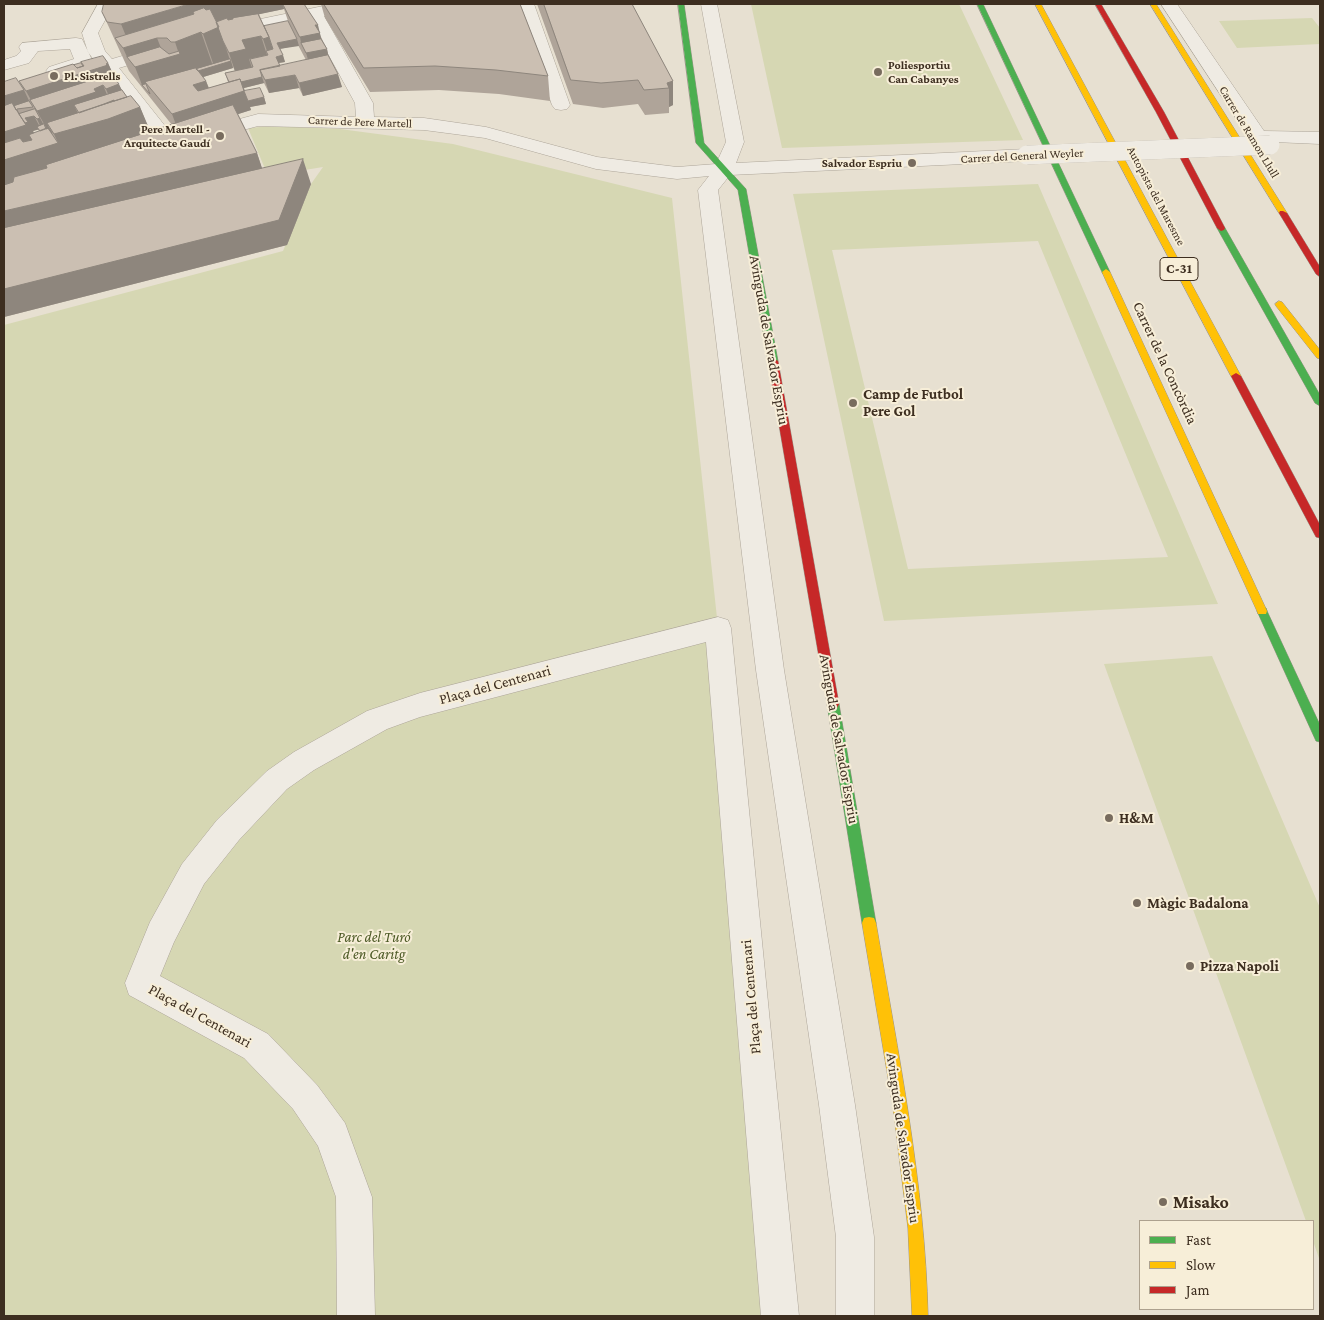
<!DOCTYPE html>
<meta charset="utf-8">
<style>
body{margin:0}
#map{position:relative;width:1324px;height:1320px;overflow:hidden;background:#e7e0d1;font-family:"Crimson Pro",serif}
canvas{display:block}
.frame{position:absolute;inset:0;border:5px solid #3d2e20;pointer-events:none}
.legend{position:absolute;left:1139px;top:1220px;width:175px;height:90px;box-sizing:border-box;background:#f7eed8;border:1px solid #ada18e;margin:0;padding:6px 9px;list-style:none;font-size:15px;color:#3d2e20}
.legend li{display:flex;align-items:center;gap:10px;height:25px}
.legend b{width:25px;border:1px solid #ada18e}
</style>
<div id="map">
<canvas width="1324" height="1320"></canvas>
<div class="frame"></div>
<ul class="legend">
<li><b style="height:6px;background:#4caf50"></b>Fast</li>
<li><b style="height:6px;background:#ffc107"></b>Slow</li>
<li><b style="height:6px;background:#c62828"></b>Jam</li>
</ul>
</div>
<script>
const c = document.querySelector('canvas').getContext('2d');
c.lineJoin = 'round';
function fill(path, color) { c.fillStyle = color; c.fill(path, 'evenodd'); }
function trace(path, color, width, dash) { c.strokeStyle = color; c.lineWidth = width; c.lineCap = dash ? 'butt' : 'round'; c.setLineDash(dash || []); c.stroke(path); }
function label(font, color, halo, rows, align = 'center') {
  c.font = font + ' "Crimson Pro",serif'; c.lineWidth = 4; c.setLineDash([]); c.textBaseline = 'middle'; c.strokeStyle = halo; c.fillStyle = color; for (const [text, x, y, turn = 0] of rows) {
    c.save(); c.translate(x, y); c.rotate((+turn || 0) * Math.PI / 180); c.textAlign = isNaN(turn) ? turn : align; if (halo) c.strokeText(text, 0, 0); c.fillText(text, 0, 0); c.restore();
  }
}
const green = new Path2D(`
 M751,4H959L1023,140L782,148Z
 M1312,18L1320,28V44L1237,48L1219,21Z
 M272,126L340,129L453,144L672,198L720,646L780,1316H4V325L283,251L311,184L323,167L268,176L248,128Z
 M1038,184L1218,604L884,621L793,194ZM1038,241L1168,557L908,569L832,250Z
 M1212,656L1320,908V1261L1313,1241V1221H1306L1104,664Z`);
const street = new Path2D(`
 M98,4H114L98,33L105,51L112,59L159,45L165,46L168,50L165,54L119,68L177,141L179,145L177,149L170,151L163,149L104,73L4,104V93L97,64L88,52L82,33Z
 M333,4H363L361,7L324,16L373,103L374,117L424,118L486,127L597,157L677,167L716,164L726,142L701,4H717L744,142L736,163L1027,149L1034,151L1036,155L1034,159L1027,161L730,175L718,190L784,670L855,1105L874,1237V1316H836V1237L819,1105L756,670L698,190L709,176L677,179L596,169L485,138L424,130L258,126L206,140L199,138L197,134L199,130L258,114L356,117L355,103L309,19L227,36L221,35L219,31L221,27L227,26Z
 M518,4H534L570,105L567,109L561,110L555,109L552,105Z
 M1161,4H1177L1264,131L1320,132V144L1251,141Z
 M76,38L82,39L93,62L90,66L55,76L49,75L46,71L49,67L74,59L70,49L38,51L29,63L4,70V60L16,56L21,51L19,47L22,43Z
 M718,617L728,620L731,628L799,1316H761L706,642L420,717L387,729L314,770L287,789L239,840L204,884L174,942L160,976L268,1034L317,1085L345,1123L372,1197L375,1316H337L336,1197L318,1146L293,1109L244,1058L129,995L125,983L150,922L182,864L217,820L267,771L294,752L367,711L420,693Z`);
const fast = new Path2D(`
 M678,4H684L704,143L746,189L778,361L773,364L768,361L738,190L696,143Z
 M977,4H983L1110,272L1109,274H1103L1102,272Z
 M1221,225L1225,228L1320,395V406L1315,403L1217,228Z
 M1262,607L1266,608L1267,611L1320,725V742L1316,741L1257,611L1258,608Z
 M833,699L837,700L839,704L876,923L874,928L869,929L864,928L862,923L827,704L829,700Z`);
const slow = new Path2D(`
 M1035,4H1041L1241,376L1239,378L1236,379L1231,376Z
 M1150,4H1156L1287,213L1286,215H1283L1279,213Z
 M1106,269L1110,272L1267,611L1266,614H1258L1257,611L1102,272Z
 M1279,301L1282,302L1320,350V359L1317,358L1276,306L1275,304Z
 M869,917L874,918L876,923C898,1053 925,1184 928,1316H912L908,1228L893,1107L862,923L864,918Z`);
const jam = new Path2D(`
 M1095,4H1101L1164,112L1225,228L1224,230L1221,231L1217,228L1156,112Z
 M1280,211H1283L1287,213L1320,267V277L1316,274L1279,213Z
 M773,358L778,361L839,704L837,708L833,709L829,708L827,704L768,361Z
 M1236,373L1241,376L1320,525V538L1316,537L1231,376Z`);
const streetBridge = new Path2D(`
 M1027,155L1270,145`);
const wall = new Path2D(`
 M321,4H520L548,76L550,101L499,94L439,90L370,92L325,18Z
 M537,4H632L673,81V105L669,107V113L645,115L638,104L603,108L573,104Z
 M305,5L327,49L328,55L342,87L303,96L299,88L269,93L264,83L244,88V91L264,97L266,104L250,107L251,110L238,114L257,153L262,169L311,184L287,245L4,317V82L23,89L19,81L81,63H108L115,79L122,90L127,97L140,107L150,132L172,125L129,71L102,12ZM284,9L288,21L264,26L259,14ZM298,45L306,60L280,66L279,63L285,62L280,49ZM233,67L235,71L225,73L228,82L209,88L206,81L203,77L233,68ZM38,129L39,131L34,133L33,131Z`);
const shadedWall = new Path2D(`
 M189,4H283L284,9L199,27L194,14L193,12L198,28L157,38L165,58L179,54L175,42L201,32L213,66H214L203,34L219,27L230,60L231,61L233,68L190,81L145,82L148,90L142,85L135,67L127,57L123,48L130,46L121,24Z
 M315,25H318L324,50L327,49L331,68L312,72L306,53L301,43L300,37Z
 M261,36L267,55L249,59L252,68L235,71L229,53L242,40Z
 M269,37L275,56L269,57L263,39Z
 M297,39L299,46L279,49L277,43Z
 M283,55L285,62L278,63L276,57Z
 M108,63L118,85L119,84L130,109L140,107L154,140L4,189V96L24,90L32,107L17,109L24,122L25,118L34,116L41,129L33,131L35,135L58,143L54,134L47,123L52,134L50,135L37,111L26,91ZM103,85L106,89L111,101L110,102ZM74,105L104,120L83,124Z
 M338,74L342,87L303,96L299,83Z
 M295,75L299,88L269,93L265,80Z
 M262,77L264,83L244,88L248,101L264,97L266,104L250,107L251,110L179,133L172,114L240,79Z
 M206,81L213,100L154,93Z
 M673,81V105L669,107V88L667,83Z
 M40,118L47,131L43,132L37,119Z
 M257,153L265,177L4,238V211Z
 M303,159L311,184L287,245L4,317V289Z`);
const building = new Path2D(`
 M104,4H189L121,24L107,22L102,12Z
 M283,4H304L318,25H315L320,33L300,37Z
 M324,4H520L548,76L496,70L435,66L364,68Z
 M544,4H632L673,81L667,83L669,88L644,90L638,80L601,83L571,80Z
 M204,8L206,10L210,9L219,27L203,34L201,32L175,42H171L167,38H157L123,48L115,38L194,14L193,12Z
 M258,14L269,37L263,39L261,36L242,40L246,49L229,53L223,41L216,22L227,18L228,20L233,19V18Z
 M288,21L297,39L277,43L283,55L276,57L280,66L260,70L262,77L241,82L240,79L229,82L225,73L253,67L250,59L268,55L266,51L273,49L269,37L264,26Z
 M321,39L327,49L306,53L301,43Z
 M160,47L169,54L179,51L180,54L135,67L127,57Z
 M328,55L338,74L299,83L295,75L265,80L260,70Z
 M103,56L108,63L106,64L108,65L26,91L19,81L73,64L77,68L84,66L81,62Z
 M230,59L231,61L198,71L196,69Z
 M81,63L83,66L77,68L74,65Z
 M196,68L206,81L193,85L198,91L240,79L244,91L172,114L145,82Z
 M111,74L119,84L106,89L103,85L94,89L96,92L37,111L30,100Z
 M16,78L24,90L4,96V82Z
 M146,84L150,94L142,85Z
 M260,88L264,97L248,101L244,91Z
 M122,90L127,97L114,101V100L104,104L79,113L74,105Z
 M131,96L140,107L108,119L54,134L47,123Z
 M29,101L33,107L17,109L16,110L14,106Z
 M12,103L26,125L4,132V106Z
 M233,105L257,153L4,211V185L13,182L14,177L47,168L46,165Z
 M35,109L40,118L37,119L34,116L25,118L28,122L25,123L19,114Z
 M44,124L46,129L49,128L52,133L48,128L40,131L37,127Z
 M48,128L58,143L4,160V143L20,138L23,142L32,140L29,135Z
 M303,159L279,220L4,289V228Z`);
const markers = [
 [878,72,5,"#786c5e"],
 [54,76,5,"#786c5e"],
 [220,136,5,"#786c5e"],
 [912,163,5,"#786c5e"],
 [853,403,5,"#786c5e"],
 [1109,818,5,"#786c5e"],
 [1137,903,5,"#786c5e"],
 [1190,966,5,"#786c5e"],
 [1163,1202,5,"#786c5e"]
];
const farPoinames = [
 ["Poliesportiu",888,65],
 ["Can Cabanyes",888,79],
 ["Pl. Sistrells",64,76],
 ["Pere Martell -",210,129,"right"],
 ["Arquitecte Gaudí",210,143,"right"],
 ["Salvador Espriu",902,163,"right"]
];
const farStreetnames = [
 ["Carrer de Pere Martell",360,122,2],
 ["Carrer de Ramon Llull",1249,132,59],
 ["Carrer del General Weyler",1022,156,-3],
 ["Autopista del Maresme",1156,196,62]
];
const shields = [
 [1179,269,38]
];
const shieldNames = [
 ["C-31",1179,269]
];
const streetNames = [
 ["Avinguda de Salvador Espriu",769,340,80],
 ["Carrer de la Concòrdia",1165,363,65],
 ["Plaça del Centenari",495,685,-15],
 ["Avinguda de Salvador Espriu",839,739,80],
 ["Plaça del Centenari",751,997,-95],
 ["Plaça del Centenari",200,1016,29],
 ["Avinguda de Salvador Espriu",903,1138,82]
];
const poiNames = [
 ["Camp de Futbol",863,394],
 ["Pere Gol",863,411],
 ["H&M",1119,818],
 ["Màgic Badalona",1147,903],
 ["Pizza Napoli",1200,966]
];
const parkNames = [
 ["Parc del Turó",374,937],
 ["d'en Caritg",374,954]
];
const nearPoinames = [
 ["Misako",1173,1202]
];
fill(green, '#d6d7b3');
trace(street, '#ada599', 1);
trace(fast, '#9c958a', 1);
trace(slow, '#9c958a', 1);
trace(jam, '#9c958a', 1);
fill(street, '#efebe3');
fill(fast, '#4caf50');
fill(slow, '#ffc107');
fill(jam, '#c62828');
trace(streetBridge, '#ada599', 19, []);
trace(streetBridge, '#efebe3', 19);
fill(wall, '#afa499');
fill(shadedWall, '#8e867d');
fill(building, '#cbbfb2');
trace(building, '#8e867d', 1);
for (const [x, y, r, color] of markers) { const dot = new Path2D(); dot.arc(x, y, r, 0, 2 * Math.PI); c.fillStyle = color; c.fill(dot); trace(dot, '#f7eed8', 2); }
label('bold 12px', '#3d2e20', '#f7eed8', farPoinames, 'left');
label('12px', '#3d2e20', '#f7eed8', farStreetnames);
for (const [x, y, w] of shields) { const box = new Path2D(); box.roundRect(x - w / 2, y - 11.5, w, 23, 4); c.fillStyle = '#f7eed8'; c.fill(box); trace(box, '#3d2e20', 1); }
label('bold 14px', '#3d2e20', null, shieldNames);
label('15px', '#3d2e20', '#f7eed8', streetNames);
label('bold 15px', '#3d2e20', '#f7eed8', poiNames, 'left');
label('italic 15px', '#4d5a26', '#f7eed8', parkNames);
label('bold 18px', '#3d2e20', '#f7eed8', nearPoinames, 'left');
</script>
